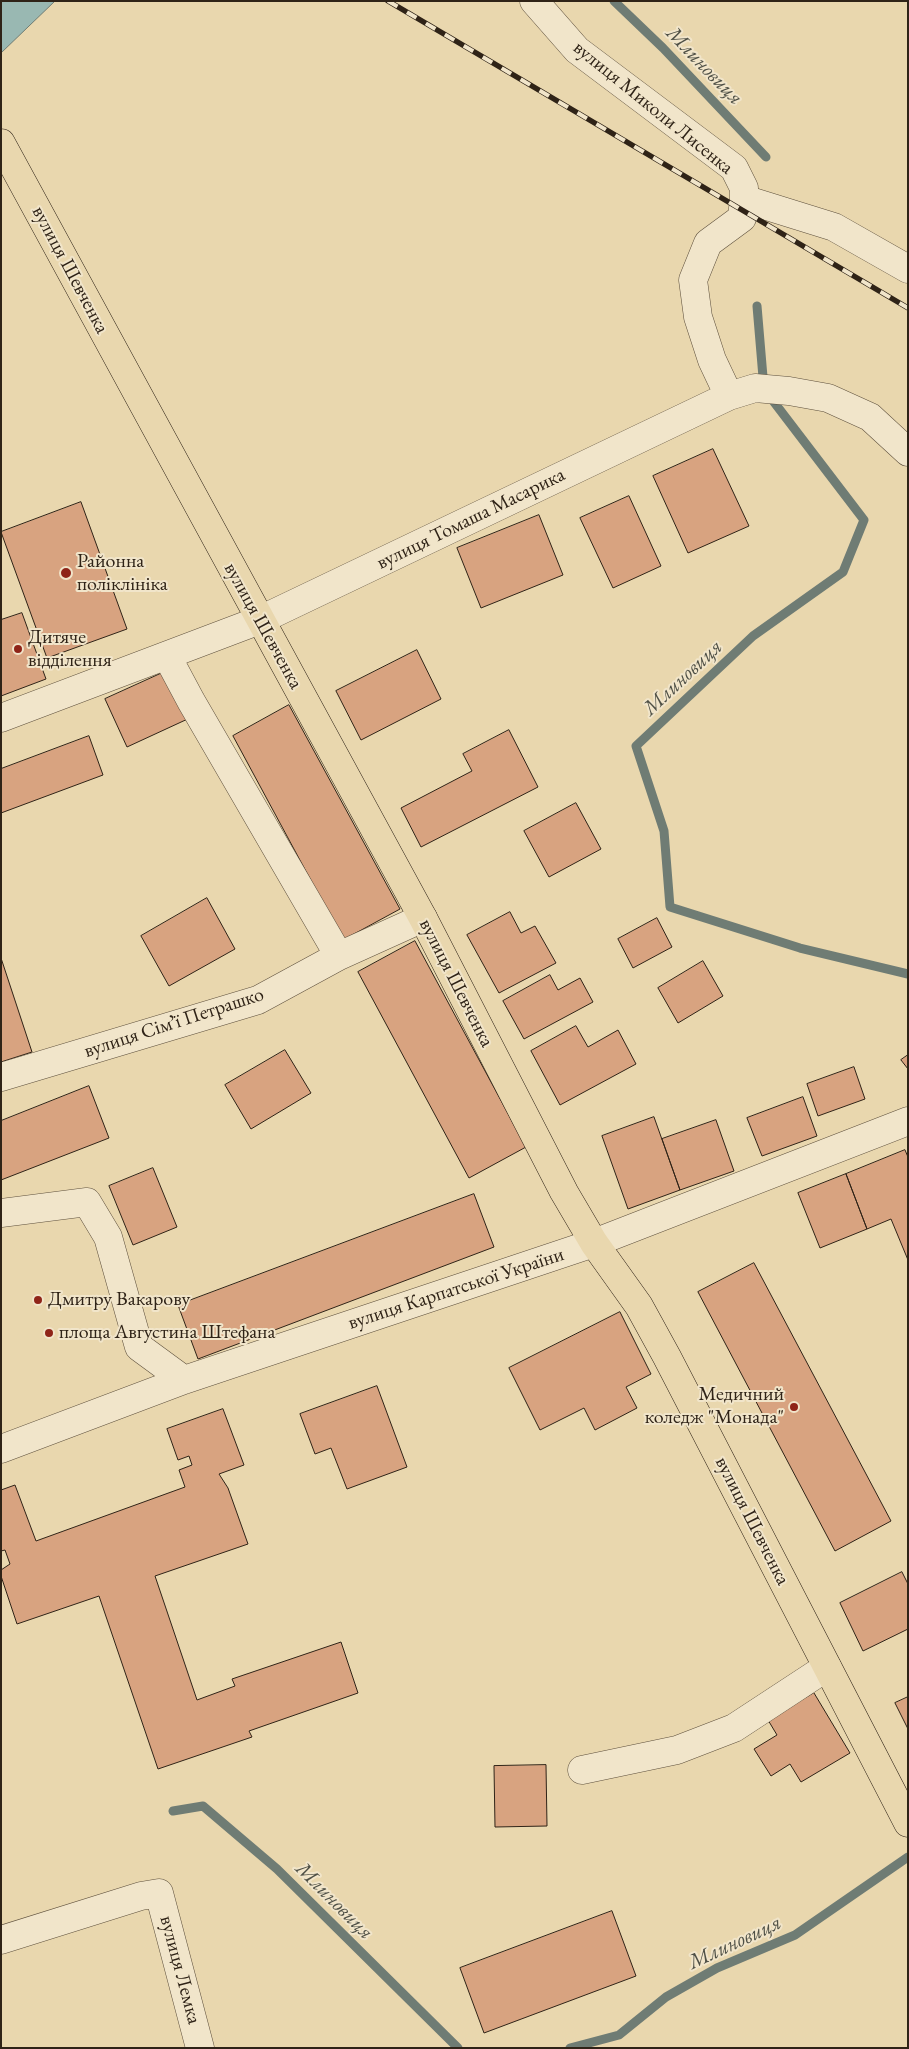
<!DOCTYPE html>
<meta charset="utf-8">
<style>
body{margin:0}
#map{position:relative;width:909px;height:2049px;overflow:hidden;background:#e9d7ae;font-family:"EB Garamond",serif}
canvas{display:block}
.frame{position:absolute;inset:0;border:2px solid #2f2317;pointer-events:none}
</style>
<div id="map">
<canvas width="909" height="2049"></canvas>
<div class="frame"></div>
</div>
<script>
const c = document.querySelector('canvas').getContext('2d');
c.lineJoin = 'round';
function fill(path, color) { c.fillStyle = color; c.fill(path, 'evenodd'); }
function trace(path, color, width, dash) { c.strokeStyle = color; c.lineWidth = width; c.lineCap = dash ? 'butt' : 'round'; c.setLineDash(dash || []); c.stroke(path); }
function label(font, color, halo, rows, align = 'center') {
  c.font = font + ' "EB Garamond",serif'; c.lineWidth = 4; c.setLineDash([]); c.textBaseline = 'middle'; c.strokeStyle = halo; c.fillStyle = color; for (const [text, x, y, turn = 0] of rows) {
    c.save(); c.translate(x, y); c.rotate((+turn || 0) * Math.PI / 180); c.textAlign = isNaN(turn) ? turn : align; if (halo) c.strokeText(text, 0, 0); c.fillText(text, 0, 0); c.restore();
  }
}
const water = new Path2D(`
 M1,1H55L1,53Z`);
const stream = new Path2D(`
 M614,1L663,48L766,157
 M757,306L764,389L864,520L843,572L753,636L636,746L664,831L670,907L800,948L908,974
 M173,1811L203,1806L277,1869L458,2048
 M570,2048L619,2035L666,1997L717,1968L795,1935L908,1857`);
const building = new Path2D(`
 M713,449L749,526L688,553L653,476Z
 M629,496L661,566L613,588L580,518Z
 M81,502L127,629L47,658L1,532Z
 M539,515L563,575L481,608L457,548Z
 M22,613L46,679L1,696V620Z
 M417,650L441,699L361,740L336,691Z
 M169,670L192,717L127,747L105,699Z
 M289,705L400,909L343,940L233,736Z
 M509,730L538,787L421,847L401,808L472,771L463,754Z
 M89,736L103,775L1,813V769Z
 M576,803L601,849L549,877L524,831Z
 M207,898L235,949L169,986L141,936Z
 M510,912L521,933L535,926L556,963L499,993L467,935Z
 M657,918L672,947L633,968L618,939Z
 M415,941L526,1147L469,1178L358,972Z
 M1,958L32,1052L1,1062Z
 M703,961L723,996L678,1023L658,988Z
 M550,975L558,990L580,978L593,1002L524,1039L503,1001Z
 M576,1026L588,1047L618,1030L636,1064L560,1105L531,1051Z
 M285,1050L311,1093L251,1129L225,1085Z
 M908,1055V1069L901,1060Z
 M854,1067L865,1099L818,1116L807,1084Z
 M89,1086L109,1138L1,1180V1121Z
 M803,1097L817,1136L762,1156L747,1118Z
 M654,1117L680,1190L628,1209L602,1136Z
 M716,1120L734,1171L680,1190L662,1139Z
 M905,1150L908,1157V1260L891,1219L867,1229L846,1174Z
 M153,1168L177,1227L133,1245L109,1186Z
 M846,1174L867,1229L820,1248L798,1193Z
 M474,1194L494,1247L198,1359L178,1305Z
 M754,1263L891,1521L835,1551L698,1292Z
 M620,1312L651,1374L626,1387L637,1408L595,1430L584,1408L540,1430L509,1368Z
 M377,1386L407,1467L347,1489L331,1448L315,1454L300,1414Z
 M223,1409L244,1465L219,1474L228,1488L248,1544L155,1576L197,1700L235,1686L232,1679L341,1642L358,1693L249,1731L252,1737L158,1769L99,1596L17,1624L1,1576V1570L10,1564L5,1550L1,1551V1490L15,1485L36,1541L185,1487L179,1470L192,1465L189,1456L178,1460L167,1429Z
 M902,1572L908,1584V1629L863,1651L840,1603Z
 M814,1693L850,1753L801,1782L790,1764L771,1776L754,1749L777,1735L768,1720Z
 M908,1697V1729L895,1703Z
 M546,1765L547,1826L495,1827L494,1766Z
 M612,1911L636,1976L484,2033L460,1968Z`);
const minor = new Path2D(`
 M534,1L577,50L734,168L744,188V199L834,227L908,269
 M729,396L755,388L789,391L828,398L870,417L908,452
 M167,656L191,701L339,956
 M1,718L260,620L729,396L712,360L698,317L693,280L708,243L742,218L744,199
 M1,1077L258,1000L339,956L423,918
 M1,1213L87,1202L108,1237L139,1347L184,1380
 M1,1449L184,1380L594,1243L908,1121
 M582,1770L677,1750L734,1728L827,1667
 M1,1940L141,1896L159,1893L200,2048`);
const major = new Path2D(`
 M1,143L423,918L564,1192L594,1243L639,1306L667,1357L908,1823`);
const rail = new Path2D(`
 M388,1L908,308`);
const markers = [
 [66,573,6,"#8f2418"],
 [18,649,5,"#8f2418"],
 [38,1300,5,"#8f2418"],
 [49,1333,5,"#8f2418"],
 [794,1407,5,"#8f2418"]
];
const streetNames = [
 ["вулиця Миколи Лисенка",653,108,39],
 ["вулиця Шевченка",70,270,62],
 ["вулиця Томаша Масарика",471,519,-26],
 ["вулиця Шевченка",263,626,61],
 ["вулиця Шевченка",456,983,63],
 ["вулиця Сімʼї Петрашко",174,1023,-18],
 ["вулиця Карпатської України",456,1289,-18],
 ["вулиця Шевченка",752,1521,63],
 ["вулиця Лемка",180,1970,75]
];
const poiNames = [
 ["Районна",77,562],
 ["поліклініка",77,585],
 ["Дитяче",28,638],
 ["відділення",28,661],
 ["Дмитру Вакарову",48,1300],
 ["площа Августина Штефана",59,1333],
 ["Медичний",784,1395,"right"],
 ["коледж \"Монада\"",784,1418,"right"]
];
const waterNames = [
 ["Млиновиця",704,66,46],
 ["Млиновиця",683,678,-43],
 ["Млиновиця",334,1901,45],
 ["Млиновиця",735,1943,-25]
];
fill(water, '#99b8b2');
trace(water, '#6f7c74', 1);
trace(stream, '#6f7c74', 9);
fill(building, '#d8a380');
trace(building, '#2f2317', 1);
trace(minor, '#5e503d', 29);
trace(major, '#2f2317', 29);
trace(minor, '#f1e5ca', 28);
trace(major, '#e9d7ae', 28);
trace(rail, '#2f2317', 5.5);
trace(rail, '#f1e5ca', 4, [11]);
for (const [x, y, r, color] of markers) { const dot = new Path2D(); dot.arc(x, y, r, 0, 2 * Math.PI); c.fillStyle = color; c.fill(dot); trace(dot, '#f1e5ca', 2); }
label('20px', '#2f2317', '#f1e5ca', streetNames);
label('20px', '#2f2317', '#f1e5ca', poiNames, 'left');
label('italic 21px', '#4f5046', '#f1e5ca', waterNames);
</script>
